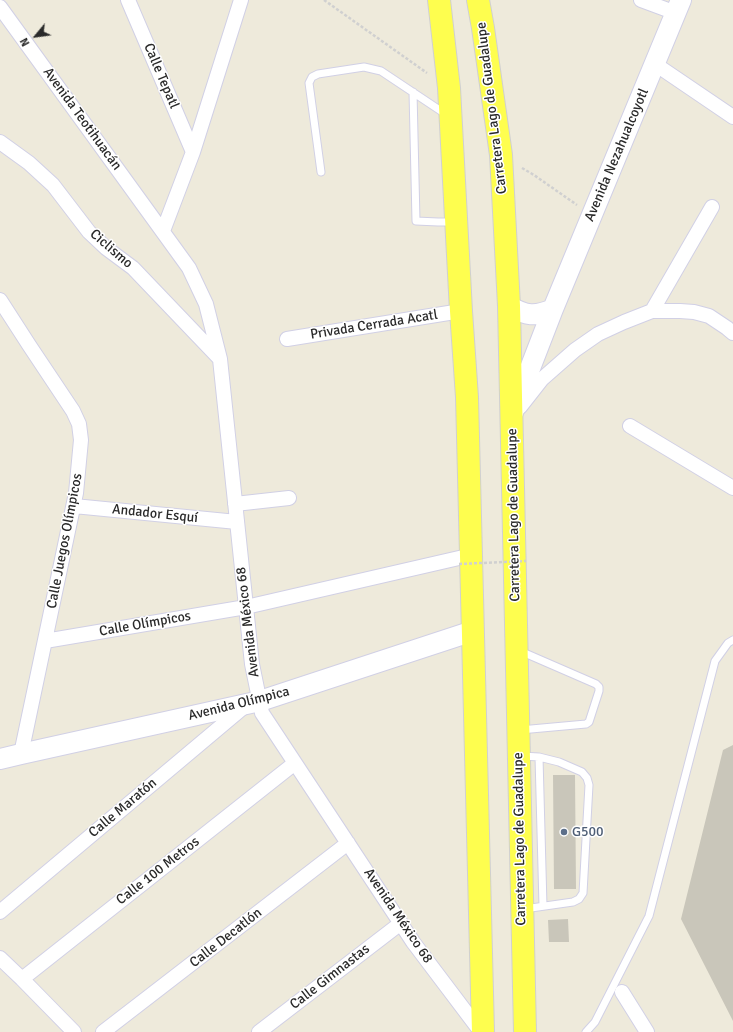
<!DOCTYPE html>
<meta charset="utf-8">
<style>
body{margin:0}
#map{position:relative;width:733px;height:1032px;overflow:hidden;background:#eeeadb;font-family:Signika,sans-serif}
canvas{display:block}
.north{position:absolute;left:16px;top:16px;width:40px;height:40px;-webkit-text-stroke:3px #fff;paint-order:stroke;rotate:241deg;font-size:11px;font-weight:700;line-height:16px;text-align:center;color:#2a2a2a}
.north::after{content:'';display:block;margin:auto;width:14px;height:18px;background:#2a2a2a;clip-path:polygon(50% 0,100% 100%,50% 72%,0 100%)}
</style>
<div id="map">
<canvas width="733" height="1032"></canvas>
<div class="north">N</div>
</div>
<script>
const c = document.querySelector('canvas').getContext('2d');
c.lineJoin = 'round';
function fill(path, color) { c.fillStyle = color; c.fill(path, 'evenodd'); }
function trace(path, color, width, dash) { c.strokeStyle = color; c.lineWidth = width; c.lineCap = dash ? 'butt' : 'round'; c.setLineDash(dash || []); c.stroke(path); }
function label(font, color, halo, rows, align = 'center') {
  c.font = font + ' Signika,sans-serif'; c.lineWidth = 3; c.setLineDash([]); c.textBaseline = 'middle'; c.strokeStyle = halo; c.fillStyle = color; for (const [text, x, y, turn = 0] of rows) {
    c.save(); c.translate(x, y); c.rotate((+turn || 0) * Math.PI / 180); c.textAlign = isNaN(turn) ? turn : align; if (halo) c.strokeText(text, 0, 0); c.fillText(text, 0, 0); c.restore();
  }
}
const building = new Path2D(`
 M733,745V1021L681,919L723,750Z
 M553,775H575L576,889H554Z
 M568,919L569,942H549L548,920Z`);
const path = new Path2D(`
 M324,0L427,73
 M522,168L534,175L577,205`);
const lane = new Path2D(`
 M413,92L416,221L438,222H455
 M321,172L309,83L312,77L318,74L364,67L381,71L447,115
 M520,651L596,684L599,687V691L589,722L586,724L520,730
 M522,756L539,757L559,762L582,772L587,778L589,785L583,893L579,899L573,902L524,909
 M539,757L543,906
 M586,1032L595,1022L649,916L715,661L728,643L733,640`);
const street = new Path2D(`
 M128,0L193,152
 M641,0L676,13
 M0,7L189,268L206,304L220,359L252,664L262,713L413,942L481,1032
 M655,64L733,117
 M0,142L29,163L53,185L89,232L106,248L133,268L220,359
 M163,231L193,152L241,0
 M0,300L29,345L73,411L79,424L81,440L76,493L21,754
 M652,311L712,207
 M287,339L461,311
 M520,407L542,379L575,350L598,334L624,322L652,311H680L694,312L709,316L727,328L733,333
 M630,426L733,488
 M235,504L289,498
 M74,506L237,522
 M45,641L246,607L472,555
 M0,912L245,706
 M0,958L22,979L74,1032
 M22,979L295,763
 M622,992L647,1032
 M103,1032L348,843
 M259,1032L401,923`);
const secondary = new Path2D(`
 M509,306C526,316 535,317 553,309
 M512,415L553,309L681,0
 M0,759L21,754L260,701L473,631`);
const primary = new Path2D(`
 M439,0L449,88L461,311L467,397L483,1032
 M478,0L483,28L501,155L509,306L525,1032`);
const pathBridge = new Path2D(`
 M459,564L526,561`);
const markers = [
 [564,832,4,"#5c6f8a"]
];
const streetNames = [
 ["Calle Tepatl",161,76,67],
 ["Carretera Lago de Guadalupe",492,108,-97],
 ["Avenida Teotihuacán",82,119,54],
 ["Avenida Nezahualcoyotl",617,155,-67],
 ["Ciclismo",111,249,41],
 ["Privada Cerrada Acatl",374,325,-9],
 ["Andador Esquí",155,514,6],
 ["Carretera Lago de Guadalupe",514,515,-91],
 ["Calle Juegos Olímpicos",65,541,-79],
 ["Avenida México 68",248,622,-97],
 ["Calle Olímpicos",145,624,-10],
 ["Avenida Olímpica",239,704,-14],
 ["Calle Maratón",123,808,-40],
 ["Carretera Lago de Guadalupe",520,839,-91],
 ["Calle 100 Metros",158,871,-38],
 ["Avenida México 68",398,916,56],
 ["Calle Decatlón",226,938,-38],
 ["Calle Gimnastas",330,977,-38]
];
const serviceNames = [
 ["G500",572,832]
];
fill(building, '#c9c6ba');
trace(lane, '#d1d0e5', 9);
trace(street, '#d1d0e5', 16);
trace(secondary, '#d1d0e5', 22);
trace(primary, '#d0d0d0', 24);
trace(path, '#d0d0d0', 2.5, [3, 2]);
trace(lane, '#fff', 7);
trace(street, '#fff', 14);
trace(secondary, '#fff', 20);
trace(primary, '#fefe4f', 22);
trace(pathBridge, '#d0d0d0', 2.5, [3, 2]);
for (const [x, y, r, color] of markers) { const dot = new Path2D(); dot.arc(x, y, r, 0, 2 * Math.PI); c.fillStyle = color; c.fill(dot); trace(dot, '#fff', 1.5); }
label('14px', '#2a2a2a', '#fff', streetNames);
label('14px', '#4e5e75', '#fff', serviceNames, 'left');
</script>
